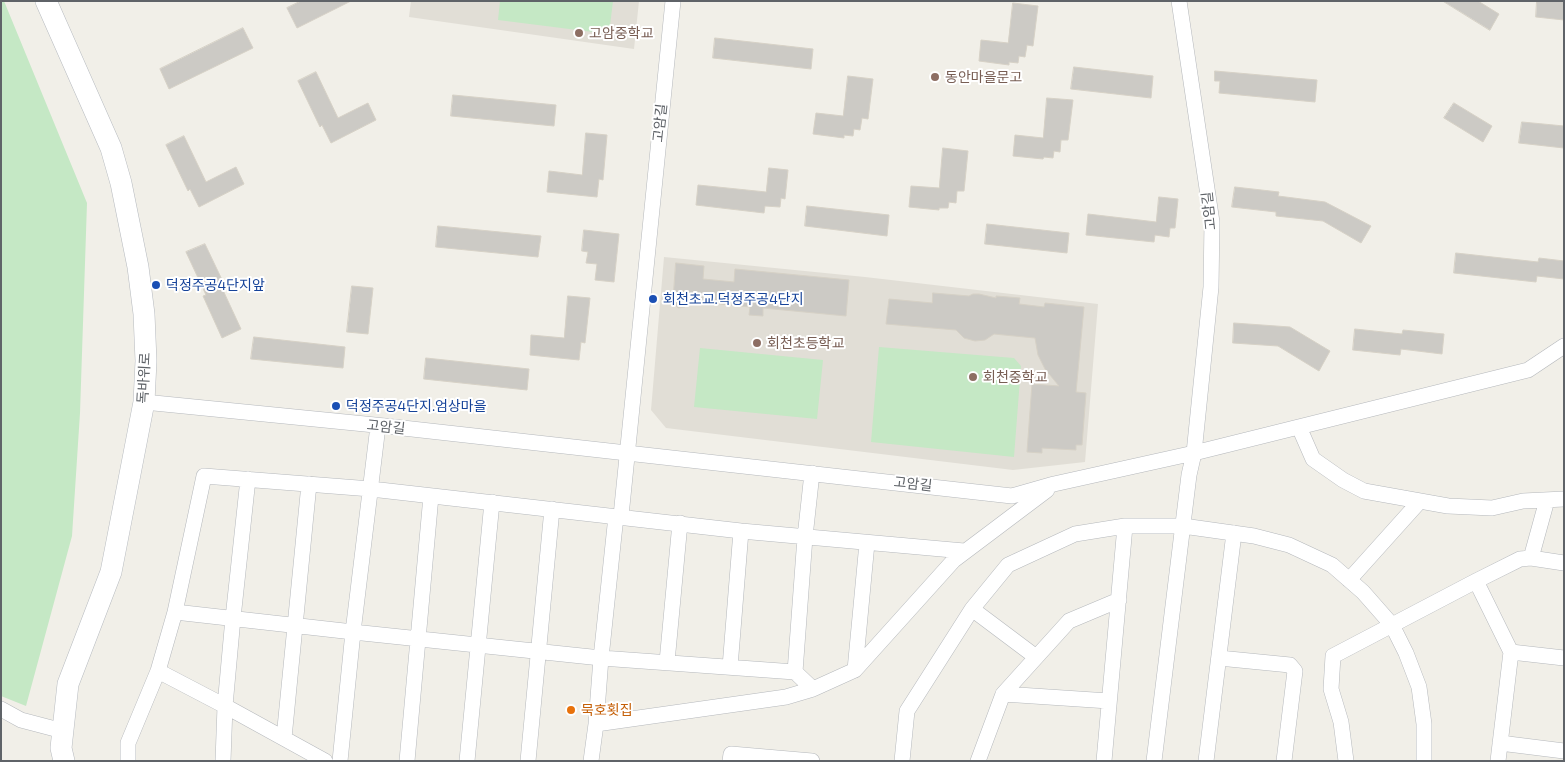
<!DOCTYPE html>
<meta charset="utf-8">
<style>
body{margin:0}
#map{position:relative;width:1565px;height:762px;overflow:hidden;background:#f1efe8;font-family:"Exo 2",sans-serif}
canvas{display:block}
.frame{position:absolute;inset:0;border:2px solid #5f6368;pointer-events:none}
</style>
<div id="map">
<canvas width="1565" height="762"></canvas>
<div class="frame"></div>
</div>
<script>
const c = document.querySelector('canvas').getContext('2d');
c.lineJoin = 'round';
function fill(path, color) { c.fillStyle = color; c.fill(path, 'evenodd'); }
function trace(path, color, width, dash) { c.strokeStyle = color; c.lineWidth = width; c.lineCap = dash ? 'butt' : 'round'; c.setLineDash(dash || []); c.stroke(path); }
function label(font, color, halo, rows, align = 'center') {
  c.font = font + ' "Exo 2","Noto Sans KR",sans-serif'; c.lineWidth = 4; c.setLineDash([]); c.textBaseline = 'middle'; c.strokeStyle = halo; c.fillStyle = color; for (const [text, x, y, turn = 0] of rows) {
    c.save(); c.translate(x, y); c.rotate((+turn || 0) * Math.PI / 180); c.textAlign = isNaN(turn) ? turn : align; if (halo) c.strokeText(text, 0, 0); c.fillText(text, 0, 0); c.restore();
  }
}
const education = new Path2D(`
 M411,1H639L634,49L409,17Z
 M664,257L865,277L1098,304L1085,462L1013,470L666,428L651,410Z`);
const green = new Path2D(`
 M1,1H4L87,203L80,413L72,536L26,706L1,696Z
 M500,1H613L609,34L498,20Z
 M879,347L1014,358L1021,366L1014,457L871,442Z
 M700,348L823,360L817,419L694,407Z`);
const building = new Path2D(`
 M301,1H351L297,28L287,8Z
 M1443,1H1478L1499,14L1490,30Z
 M1537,1H1564V20L1536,17Z
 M1013,3L1038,6L1033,46L1027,45L1025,57L1019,56L1018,63L1009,62V65L979,61L981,40L1008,43Z
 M243,28L253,48L169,89L160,69Z
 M715,38L813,49L811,69L713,58Z
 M1074,67L1153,76L1151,98L1071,89Z
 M1215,71L1317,80L1315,102L1219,93L1220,81H1215Z
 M316,72L338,118L368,103L376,120L331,143L322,125L320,127L298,81Z
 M848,76L873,79L868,119L862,118L860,130L854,129L853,136L844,135V138L813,134L816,113L843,116Z
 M453,95L556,105L554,126L451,116Z
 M1047,98L1073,100L1068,140H1061L1060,152L1054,151L1053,158L1044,157L1043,159L1013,156L1015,135L1043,138Z
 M1454,103L1492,126L1483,142L1444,118Z
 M1522,122L1564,126V148L1519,143Z
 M586,133L607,135L603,180L599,179L597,197L547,192L549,171L582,175Z
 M184,136L206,182L236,167L244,184L199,207L190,189L188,191L166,145Z
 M943,148L968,151L964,191H957L956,203L949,202L948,208H939V210L909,207L911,186L939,188Z
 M769,168L788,170L785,199L781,198L780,207L765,206L764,213L696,205L698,185L766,192Z
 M1235,187L1279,192L1278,196L1325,202L1371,226L1361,243L1323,221L1276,216V212L1232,207Z
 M1159,197L1178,199L1175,228H1170L1169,237L1155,235L1154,242L1086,235L1088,214L1156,222Z
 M807,206L889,215L887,236L805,226Z
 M987,224L1069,233L1067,253L985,244Z
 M438,226L541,236L538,257L436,247Z
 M584,230L619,234L614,282L595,280L597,264L586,263L588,252L582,251Z
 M205,244L225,286L222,288L241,329L222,338L203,296L206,295L186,252Z
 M1456,253L1538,262L1539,258L1564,261V279L1537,276L1536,282L1454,273Z
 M676,263L704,266L703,279L734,282L735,269L849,280L846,316L763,308V316L749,315L750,307L691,301L685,307L678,308L673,303V300Z
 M352,286L373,288L368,334L347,332Z
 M933,293L969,296L973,294H979L996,298V296L1020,298L1019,304L1044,307L1045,303L1084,307L1076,392L1086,393L1082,445H1076V450L1042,448V453L1027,452L1032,384L1059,386L1045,369L1038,355L1035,338L994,334L985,340L975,341L964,338L956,330L886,324L889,299L932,303Z
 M568,296L590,298L585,343L581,342L579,360L530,355L531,335L564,338Z
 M1234,323L1290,327L1330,351L1319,371L1278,346L1233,343Z
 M1355,329L1402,334L1403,330L1444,334L1442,354L1401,349L1400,355L1353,350Z
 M254,337L345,347L343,368L251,359Z
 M426,358L529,369L527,390L424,379Z`);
const minor = new Path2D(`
 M144,402L385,426L1012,496L1054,484L1194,453L1211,287L1212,222L1179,1
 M1299,427L1313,459L1343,480L1364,491L1448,506L1492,508L1523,501L1564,499
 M248,479L233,618L225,706L325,761
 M621,516L673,1
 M1531,558L1547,500
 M1349,580L1420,501
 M1476,581L1511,652L1564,658
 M972,609L1036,657
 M175,612L353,632L378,426
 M1219,658L1290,665L1295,671L1284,761
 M667,662L680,523
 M730,667L741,531
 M855,670L867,543
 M795,672L805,537L812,473
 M1003,694L1109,701
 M1,709L21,720L63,731
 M596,724L601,658L795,672L813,689L855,670L954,560L1047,490
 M284,738L309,484
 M1500,743L1564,751
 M128,761V743L158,671
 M223,761L225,706L158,671L175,612L204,476L371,489L741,531L964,551
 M340,761L353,632L601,658L616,516
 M407,761L431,496
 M467,761L492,502
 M528,761L552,509
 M591,761L596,724L786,697L813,689
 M730,761L731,754L812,761
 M902,761L907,711L972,609L1008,565L1075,534L1125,526H1183L1254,536L1289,545L1332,565L1363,592L1392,625L1406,653L1419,687L1424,724V761
 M978,761L1003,694L1069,621L1119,600
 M1104,761L1125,526
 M1154,761L1189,475L1194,453L1528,370L1564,346
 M1206,761L1234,533
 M1346,761L1341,722L1331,689L1333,656L1476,581L1520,559L1531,558L1564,563
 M1498,761L1511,652`);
const secondary = new Path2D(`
 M46,1L111,148L121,183L138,267L144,314L146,361L144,402L111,572L68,684L61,748L64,761`);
const markers = [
 [579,33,5,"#8d6e63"],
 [935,77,5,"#8d6e63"],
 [156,285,5,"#1a4fb4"],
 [653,299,5,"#1a4fb4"],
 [757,343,5,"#8d6e63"],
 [973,377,5,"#8d6e63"],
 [336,406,5,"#1a4fb4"],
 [571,710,5,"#e8710a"]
];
const educationNames = [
 ["고암중학교",589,33],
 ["동안마을문고",945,77],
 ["회천초등학교",767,343],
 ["회천중학교",983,377]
];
const streetNames = [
 ["고암길",660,123,-84],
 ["고암길",1209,211,-96],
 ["독바위로",144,378,-87],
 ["고암길",386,427,6],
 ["고암길",913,484,6]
];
const transitNames = [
 ["덕정주공4단지앞",166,285],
 ["회천초교.덕정주공4단지",663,299],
 ["덕정주공4단지.엄상마을",346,406]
];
const foodNames = [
 ["묵호횟집",581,710]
];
fill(education, '#e1ded6');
fill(green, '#c5e8c5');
fill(building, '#cccac5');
trace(building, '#d6d1c6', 1);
trace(minor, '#b5b8bc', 16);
trace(secondary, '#b6babf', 22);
trace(minor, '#fff', 15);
trace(secondary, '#fff', 21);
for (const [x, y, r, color] of markers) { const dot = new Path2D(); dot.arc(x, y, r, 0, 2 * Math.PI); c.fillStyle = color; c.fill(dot); trace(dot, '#fff', 2); }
label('14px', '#785e54', '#fff', educationNames, 'left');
label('14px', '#5f6368', '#fff', streetNames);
label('14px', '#164399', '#fff', transitNames, 'left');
label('14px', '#c56008', '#fff', foodNames, 'left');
</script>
